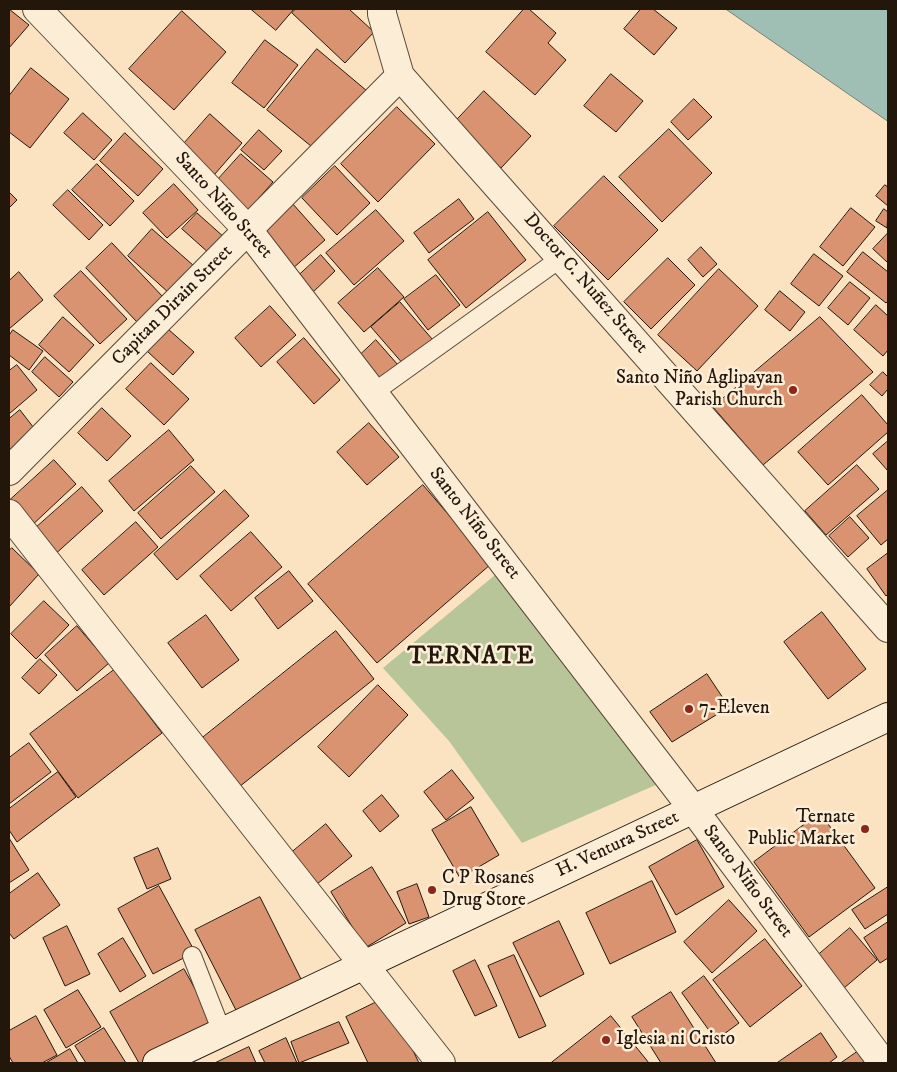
<!DOCTYPE html>
<meta charset="utf-8">
<style>
body{margin:0}
#map{position:relative;width:897px;height:1072px;overflow:hidden;background:#fbe3c2;font-family:"IM FELL DW Pica",serif}
canvas{display:block}
.frame{position:absolute;inset:0;border:10px solid #23170c;pointer-events:none}
</style>
<div id="map">
<canvas width="897" height="1072"></canvas>
<div class="frame"></div>
</div>
<script>
const c = document.querySelector('canvas').getContext('2d');
c.lineJoin = 'round';
function fill(path, color) { c.fillStyle = color; c.fill(path, 'evenodd'); }
function trace(path, color, width, dash) { c.strokeStyle = color; c.lineWidth = width; c.lineCap = dash ? 'butt' : 'round'; c.setLineDash(dash || []); c.stroke(path); }
function label(font, color, halo, rows, align = 'center') {
  c.font = font + ' "IM FELL DW Pica",serif'; c.lineWidth = 5; c.setLineDash([]); c.textBaseline = 'middle'; c.strokeStyle = halo; c.fillStyle = color; for (const [text, x, y, turn = 0] of rows) {
    c.save(); c.translate(x, y); c.rotate((+turn || 0) * Math.PI / 180); c.textAlign = isNaN(turn) ? turn : align; if (halo) c.strokeText(text, 0, 0); c.fillText(text, 0, 0); c.restore();
  }
}
const green = new Path2D(`
 M501,570L658,784L522,843L449,741L383,668Z`);
const water = new Path2D(`
 M726,9H888V121Z`);
const building = new Path2D(`
 M9,9L29,25L9,48Z
 M251,9H294L276,30Z
 M296,9H349L374,32L345,63L292,13Z
 M524,9H529L556,33L548,43L566,60L535,95L486,52Z
 M641,9H653L677,28L654,55L624,29Z
 M182,11L226,52L174,110L129,69Z
 M265,40L298,65L264,108L232,83Z
 M317,49L367,91L317,151L267,110Z
 M31,68L69,99L30,148L9,132V96Z
 M611,74L643,101L616,132L584,106Z
 M484,91L531,136L501,168L454,123Z
 M694,99L712,117L688,140L671,122Z
 M397,107L435,144L378,202L341,164Z
 M83,113L112,140L94,160L64,133Z
 M210,114L242,143L214,175L181,147Z
 M669,129L712,173L662,222L619,177Z
 M259,130L282,151L264,170L241,150Z
 M125,133L163,169L138,196L100,161Z
 M241,154L273,182L245,214L213,185Z
 M97,164L134,201L110,226L72,190Z
 M335,166L370,203L337,235L302,198Z
 M604,176L658,230L608,280L554,226Z
 M174,184L198,210L167,238L143,213Z
 M885,185L888,187V206L876,196Z
 M68,190L103,225L89,240L53,205Z
 M9,192L17,200L9,208Z
 M459,199L474,219L429,253L414,233Z
 M292,203L325,240L292,269L259,232Z
 M851,208L875,227L843,266L820,247Z
 M884,209L888,212L887,228L876,221Z
 M376,210L404,241L354,285L326,253Z
 M488,212L526,260L466,308L428,260Z
 M197,213L225,238L210,254L182,229Z
 M152,229L194,266L169,293L128,256Z
 M888,233V260L887,262L873,249Z
 M112,243L163,297L137,322L86,268Z
 M701,247L717,264L703,277L688,260Z
 M863,252L888,272V301L886,303L847,272Z
 M814,254L843,276L819,306L791,284Z
 M321,255L335,271L311,294L296,278Z
 M668,258L695,285L651,329L624,302Z
 M378,268L404,297L364,332L338,303Z
 M719,269L758,306L697,371L658,335Z
 M81,271L127,319L100,344L54,296Z
 M19,272L43,300L9,329V281Z
 M436,275L460,305L428,330L404,299Z
 M850,282L870,298L848,325L828,308Z
 M780,291L805,312L790,331L765,310Z
 M400,302L433,340L404,365L371,327Z
 M876,305L888,316V350L883,356L854,330Z
 M270,306L296,335L261,367L235,338Z
 M63,317L94,345L69,372L39,345Z
 M820,317L873,372L763,465L713,407Z
 M168,329L194,352L173,375L148,352Z
 M13,330L43,351L29,370L9,355V336Z
 M304,338L340,380L314,404L277,362Z
 M376,340L398,365L380,381L358,357Z
 M45,357L73,382L59,397L32,372Z
 M151,363L189,399L164,425L126,389Z
 M17,365L37,390L9,414V371Z
 M883,372L888,377V389L882,396L870,385Z
 M862,395L888,425V432L828,485L798,452Z
 M102,408L131,436L107,461L78,433Z
 M20,410L37,432L9,456V419Z
 M369,423L399,457L367,485L337,452Z
 M169,430L194,460L134,511L109,481Z
 M888,441V471L873,454Z
 M54,460L76,484L29,528L9,501Z
 M857,465L879,489L826,535L805,511Z
 M191,466L215,492L161,539L138,513Z
 M423,485L491,564L377,663L308,584Z
 M82,487L103,511L52,557L30,533Z
 M225,490L249,516L177,580L154,554Z
 M888,490V539L881,545L857,516Z
 M850,517L869,538L848,557L829,536Z
 M136,522L158,547L104,595L82,570Z
 M251,532L282,567L231,611L200,576Z
 M12,548L39,574L9,607V551Z
 M888,553V594L886,596L867,569Z
 M289,571L313,601L278,629L255,598Z
 M44,601L69,625L36,659L11,634Z
 M822,612L866,669L828,699L784,642Z
 M206,615L239,660L202,688L168,643Z
 M77,626L109,663L77,691L45,655Z
 M336,631L374,679L239,787L201,739Z
 M40,659L57,675L39,694L22,678Z
 M114,670L162,733L78,798L30,734Z
 M707,674L729,707L672,742L650,712Z
 M378,685L408,715L349,777L318,747Z
 M29,743L51,772L9,804V758Z
 M452,770L474,798L446,820L424,792Z
 M58,772L76,797L17,842L9,830V809Z
 M382,795L399,816L380,832L363,811Z
 M471,807L499,855L460,878L432,830Z
 M820,813L875,888L809,937L754,862Z
 M326,824L352,856L317,884L291,853Z
 M9,838L29,870L9,883Z
 M697,840L724,887L676,915L649,867Z
 M158,848L171,879L147,889L134,858Z
 M372,867L406,923L365,948L331,892Z
 M38,873L60,905L14,939L9,933V894Z
 M652,881L676,932L610,964L586,913Z
 M417,884L429,917L409,924L397,892Z
 M159,886L195,952L153,974L118,909Z
 M888,887V914L865,929L852,910Z
 M260,897L302,981L238,1014L195,930Z
 M729,900L757,931L712,973L684,942Z
 M559,921L584,974L540,997L513,943Z
 M888,922V958L880,963L864,938Z
 M67,926L90,974L65,986L43,938Z
 M850,928L877,960L844,988L817,956Z
 M123,938L146,976L120,992L98,954Z
 M765,939L802,986L750,1027L713,980Z
 M514,955L546,1026L519,1038L488,966Z
 M475,960L497,1006L475,1016L453,971Z
 M184,969L214,1023L143,1063H139L110,1012Z
 M704,976L739,1023L716,1040L682,993Z
 M78,990L101,1027L66,1048L44,1010Z
 M671,992L716,1063H661L632,1017Z
 M387,997L419,1063H368L346,1017Z
 M36,1016L57,1055L42,1063H13L9,1056V1031Z
 M611,1016L649,1063H551Z
 M339,1022L349,1043L299,1063L291,1042Z
 M104,1028L126,1063H86L75,1046Z
 M821,1033L837,1057L829,1063H777Z
 M286,1038L297,1063H265L259,1051Z
 M249,1047L256,1063H215Z
 M70,1049L78,1063H46Z
 M857,1052L865,1063H841Z`);
const service = new Path2D(`
 M373,393L561,258
 M192,956L222,1032`);
const minor = new Path2D(`
 M37,9L248,230L693,809L883,1063
 M382,9V14L400,76L888,628
 M9,471L400,76
 M9,514L441,1063`);
const secondary = new Path2D(`
 M157,1063L888,717`);
const markers = [
 [793,390,5,"#8f2418"],
 [689,709,5,"#8f2418"],
 [865,829,5,"#8f2418"],
 [432,890,5,"#8f2418"],
 [606,1040,5,"#8f2418"]
];
const streetNames = [
 ["Santo Niño Street",223,206,48],
 ["Doctor C. Nuñez Street",585,284,49],
 ["Capitan Dirain Street",173,306,-45],
 ["Santo Niño Street",474,524,52],
 ["H. Ventura Street",618,845,-25],
 ["Santo Niño Street",747,882,53]
];
const poiNames = [
 ["Santo Niño Aglipayan",783,379,"right"],
 ["Parish Church",783,401,"right"],
 ["7-Eleven",699,709],
 ["Ternate",855,818,"right"],
 ["Public Market",855,840,"right"],
 ["C P Rosanes",442,879],
 ["Drug Store",442,901],
 ["Iglesia ni Cristo",616,1040]
];
const districtNames = [
 ["TERNATE",471,658]
];
fill(green, '#b8c598');
fill(water, '#9fbeb4');
trace(water, '#6d7b71', 1);
fill(building, '#da9370');
trace(building, '#23170c', 1);
trace(service, '#594a3a', 20);
trace(minor, '#594a3a', 30);
trace(secondary, '#23170c', 30);
trace(service, '#fcedd7', 18);
trace(minor, '#fcedd7', 28);
trace(secondary, '#fcedd7', 28);
for (const [x, y, r, color] of markers) { const dot = new Path2D(); dot.arc(x, y, r, 0, 2 * Math.PI); c.fillStyle = color; c.fill(dot); trace(dot, '#fcedd7', 2); }
label('19px', '#23170c', '#fcedd7', streetNames);
label('19px', '#23170c', '#fcedd7', poiNames, 'left');
c.letterSpacing = '1px';
label('bold 24px', '#23170c', '#fcedd7', districtNames);
c.letterSpacing = '0px';
</script>
